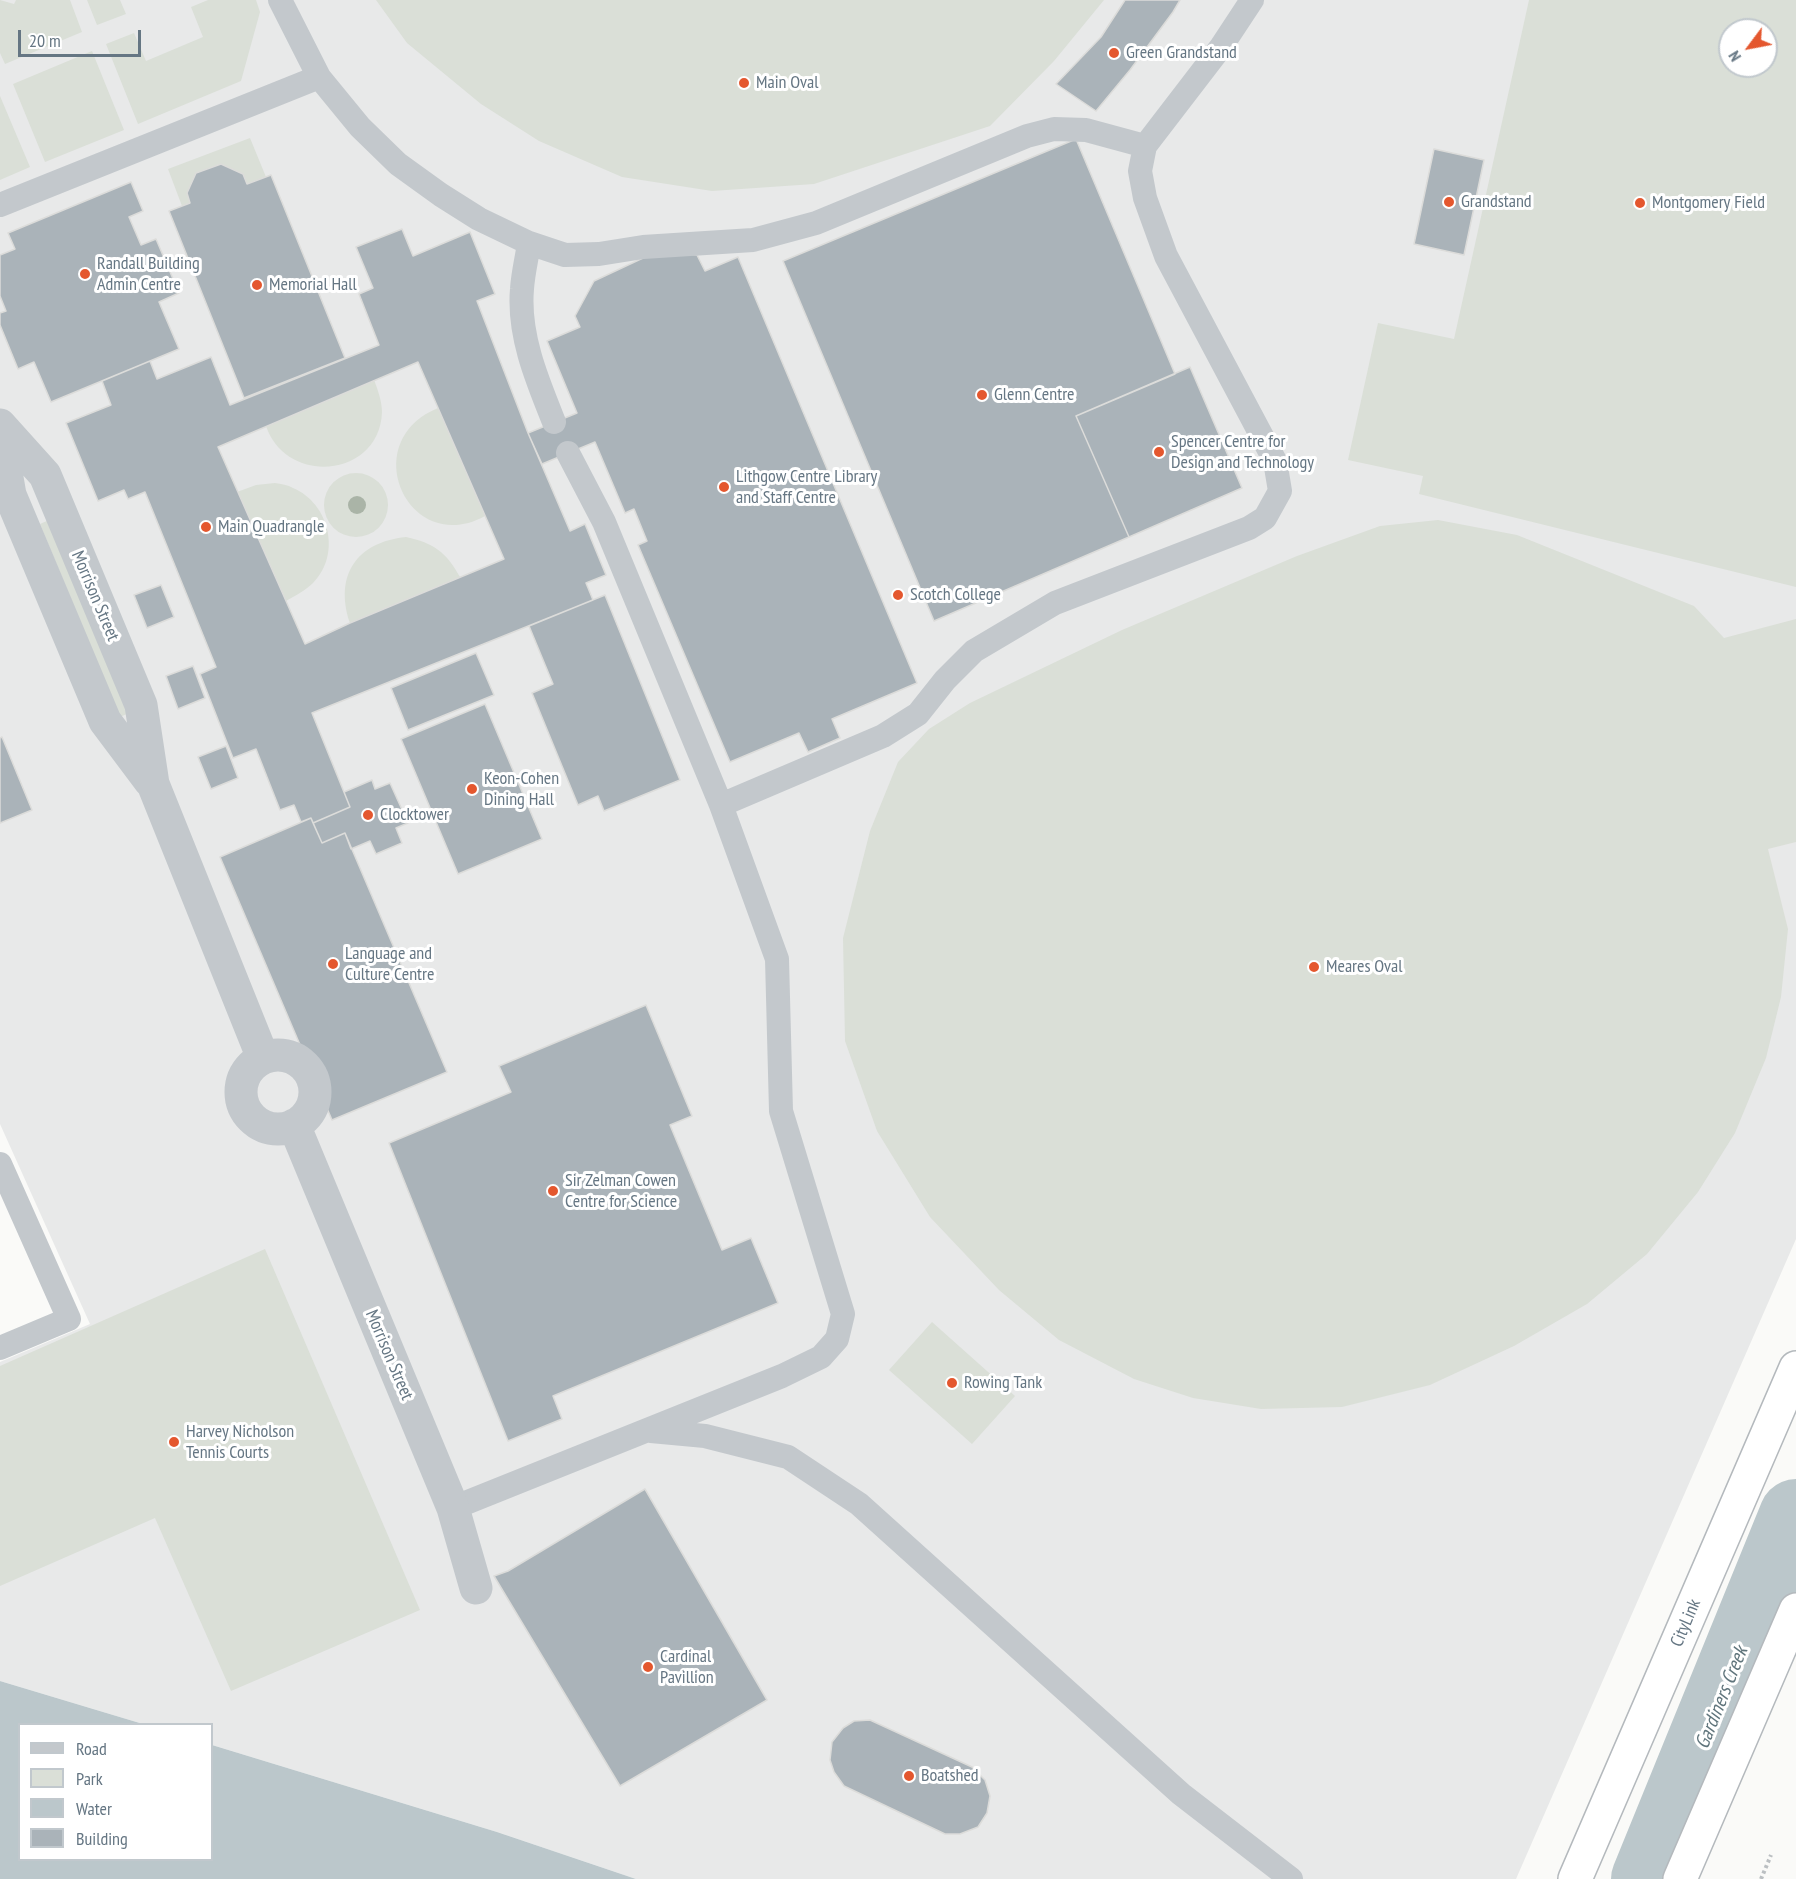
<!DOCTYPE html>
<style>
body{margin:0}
#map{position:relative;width:1796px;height:1879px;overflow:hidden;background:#fafaf8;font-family:"PT Sans Narrow",sans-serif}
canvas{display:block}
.legend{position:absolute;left:18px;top:1723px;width:195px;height:138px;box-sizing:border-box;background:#fff;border:2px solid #c1c8cd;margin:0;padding:8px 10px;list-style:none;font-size:18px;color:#657683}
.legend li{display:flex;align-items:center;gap:12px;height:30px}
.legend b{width:30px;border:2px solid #c1c8cd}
.north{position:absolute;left:1718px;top:18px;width:60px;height:60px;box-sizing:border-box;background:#fff;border:2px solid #c1c8cd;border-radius:50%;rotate:238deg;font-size:16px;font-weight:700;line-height:24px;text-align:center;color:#657683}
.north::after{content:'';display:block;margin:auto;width:21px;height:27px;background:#e4572e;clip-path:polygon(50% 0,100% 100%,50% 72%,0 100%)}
.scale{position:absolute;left:18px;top:30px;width:123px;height:27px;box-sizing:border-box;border:3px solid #657683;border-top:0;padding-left:8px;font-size:18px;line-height:21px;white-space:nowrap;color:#657683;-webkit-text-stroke:4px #fff;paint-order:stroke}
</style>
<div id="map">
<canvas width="1796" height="1879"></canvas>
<ul class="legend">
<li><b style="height:8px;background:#c3c8cc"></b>Road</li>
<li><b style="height:16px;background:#dadfd7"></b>Park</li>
<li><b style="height:16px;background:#bbc7cb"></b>Water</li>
<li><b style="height:16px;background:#aab3b9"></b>Building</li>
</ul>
<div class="north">N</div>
<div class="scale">20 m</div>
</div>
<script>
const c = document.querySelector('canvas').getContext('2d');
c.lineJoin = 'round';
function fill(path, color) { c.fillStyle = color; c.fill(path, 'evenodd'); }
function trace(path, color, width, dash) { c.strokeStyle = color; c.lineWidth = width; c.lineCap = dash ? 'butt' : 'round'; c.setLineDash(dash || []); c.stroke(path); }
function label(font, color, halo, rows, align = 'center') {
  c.font = font + ' "PT Sans Narrow",sans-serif'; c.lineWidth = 6; c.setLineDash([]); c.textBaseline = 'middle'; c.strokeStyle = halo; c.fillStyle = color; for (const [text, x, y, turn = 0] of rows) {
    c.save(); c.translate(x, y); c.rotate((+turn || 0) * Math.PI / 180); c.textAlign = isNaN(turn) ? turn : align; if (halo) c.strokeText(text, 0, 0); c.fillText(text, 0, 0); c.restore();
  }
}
const built = new Path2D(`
 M0,0H1796V1239L1516,1879H636L497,1832L212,1745V1724H143L0,1681V1362L90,1324L0,1124ZM1730,30H1766V66H1730Z`);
const green = new Path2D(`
 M0,0L14,4L16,0H70L82,32L5,64L0,53Z
 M87,0H120L126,14L97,25Z
 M208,0H256L260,12L241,81L138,124L106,44L134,33L146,61L203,37L191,7Z
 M376,0H1104L1054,61L990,126L814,184L712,191L622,177L539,141L481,104L407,43Z
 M1529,0H1796V587L1419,494L1423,476L1348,460L1378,323L1454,339ZM1730,30H1766V66H1730Z
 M92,51L124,130L45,162L13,84Z
 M0,96L30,167L0,180Z
 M250,138L266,177L247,184L243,174L220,164L196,173L187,193L190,203L182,206L168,169Z
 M374,380C378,390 382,402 382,412C380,477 287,487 266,426Z
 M438,408L485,516C409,558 355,442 438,408Z
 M324 505a32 32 0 1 1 64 0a32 32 0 1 1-64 0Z
 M275,483C281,484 288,485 293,488C329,503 342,554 313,583C306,590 295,596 286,601L237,492L256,485Z
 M49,520L129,713L120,717L40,524Z
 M1438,520L1517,535L1694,606L1724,638L1796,619V842L1768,849L1788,929L1781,997L1766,1058L1735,1133L1698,1192L1647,1254L1587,1304L1514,1346L1430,1385L1342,1407L1261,1409L1193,1398L1134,1379L1059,1340L999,1290L930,1217L877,1131L845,1041L843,938L870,831L898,762L929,729L970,703L1122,630L1297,556L1380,526Z
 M406,537C434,543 446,552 460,577L350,623C334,575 357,542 406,537Z
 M265,1249L420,1610L231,1691L155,1518L0,1586V1366Z
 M932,1322L1015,1396L972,1444L889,1370Z`);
const water = new Path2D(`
 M0,1681L143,1724H20V1860H212V1745L497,1832L636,1879H0Z`);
const river = new Path2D(`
 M1648,1879L1796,1516`);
const building = new Path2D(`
 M1125,0H1180L1173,12L1130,70L1096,111L1056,84L1101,37Z
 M1076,139L1175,374L1076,416L1129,537L934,621L783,261Z
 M1434,149L1484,160L1464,255L1414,244Z
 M221,164L243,174L247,184L271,175L345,358L244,398L169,211L190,203L187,193L196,173Z
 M131,182L143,211L129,217L141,245L156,239L179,293L159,302L179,349L51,402L34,362L18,369L0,325V313L6,311L0,296V255L15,249L8,233Z
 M402,229L413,256L470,232L495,294L477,301L528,433L570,531L585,524L606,575L586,583L593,600L312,713L350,807L313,823L311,818L301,822L294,805L280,810L256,749L233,758L200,674L216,667L145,492L128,499L124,490L98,501L66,423L111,405L102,381L150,361L157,379L211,357L230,405L379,345L359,294L373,288L356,247ZM418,362L504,559L350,623L305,644L218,447Z
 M660,250L697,255L705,271L738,257L917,683L832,719L840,738L808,752L799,733L730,762L638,545L647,541L634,509L625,513L595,442L542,464L528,433L577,413L547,341L580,327L575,316L594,281Z
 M1190,367L1242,488L1129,537L1076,416Z
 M161,585L174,617L147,628L134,595Z
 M605,595L680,780L604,811L598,796L578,805L532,693L553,684L529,626Z
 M476,653L494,695L408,730L391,688Z
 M193,666L205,698L178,709L166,676Z
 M485,704L542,839L458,874L401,739Z
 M2,737L32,810L0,823V738Z
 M226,746L238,778L211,789L198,757Z
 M372,780L375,789L390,783L408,823L396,828L402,843L376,854L370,841L351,849L345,833L322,843L313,823L350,807L344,792Z
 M311,818L322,843L345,833L447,1072L332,1120L220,857Z
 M646,1005L692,1116L670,1125L722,1250L751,1238L778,1303L553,1396L562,1419L508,1441L389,1143L511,1092L499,1066Z
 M645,1489L767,1700L620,1786L494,1576L508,1571Z
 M870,1720L972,1767L985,1780L990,1796L987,1813L978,1827L960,1834H945L844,1786L834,1772L830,1760L832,1742L843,1728L854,1721Z`);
const path = new Path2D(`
 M1761,1879L1771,1855`);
const lane = new Path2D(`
 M319,77L360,127L398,164L441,195L479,219L529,243L565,255L599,254L643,247L753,240L816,223L1027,136L1054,129L1086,130L1145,146L1221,47L1252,0
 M0,205L319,77L280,0
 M529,243C527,258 523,273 522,289C518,335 537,380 554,422
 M721,805L883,736L918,714L945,680L974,651L1055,603L1249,528L1265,518L1280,491L1275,461L1166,256L1145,198L1140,171L1145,146
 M0,1164L69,1319L0,1348
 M651,1431L705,1436L788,1457L859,1504L1181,1794L1291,1879
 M453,1508L782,1376L821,1357L837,1339L843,1314L781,1111L777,959L721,805L604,522L568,453`);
const street = new Path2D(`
 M0,425L45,475L141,705L153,784L263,1058
 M0,437L10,495L105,721L150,781
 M241 1092a37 37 0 1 1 74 0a37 37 0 1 1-74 0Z
 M294,1125L453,1508L476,1588`);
const highway = new Path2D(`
 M1575,1879L1796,1368
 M1680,1879L1796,1610`);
const trees = [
 [357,505]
];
const markers = [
 [1114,53,6,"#e4572e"],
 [744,83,6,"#e4572e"],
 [1449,202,6,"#e4572e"],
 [1640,203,6,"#e4572e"],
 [85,274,6,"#e4572e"],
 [257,285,6,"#e4572e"],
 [982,395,6,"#e4572e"],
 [1159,452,6,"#e4572e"],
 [724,487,6,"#e4572e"],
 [206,527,6,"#e4572e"],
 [898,595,6,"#e4572e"],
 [472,789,6,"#e4572e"],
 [368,815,6,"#e4572e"],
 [333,964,6,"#e4572e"],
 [1314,967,6,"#e4572e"],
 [553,1191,6,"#e4572e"],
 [952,1383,6,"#e4572e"],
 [174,1442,6,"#e4572e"],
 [648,1667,6,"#e4572e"],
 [909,1776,6,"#e4572e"]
];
const poiNames = [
 ["Green Grandstand",1126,53],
 ["Main Oval",756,83],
 ["Grandstand",1461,202],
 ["Montgomery Field",1652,203],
 ["Randall Building",97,264],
 ["Admin Centre",97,285],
 ["Memorial Hall",269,285],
 ["Glenn Centre",994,395],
 ["Spencer Centre for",1171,442],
 ["Design and Technology",1171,463],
 ["Lithgow Centre Library",736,477],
 ["and Staff Centre",736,498],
 ["Main Quadrangle",218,527],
 ["Scotch College",910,595],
 ["Keon-Cohen",484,779],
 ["Dining Hall",484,800],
 ["Clocktower",380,815],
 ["Language and",345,954],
 ["Culture Centre",345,975],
 ["Meares Oval",1326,967],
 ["Sir Zelman Cowen",565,1181],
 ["Centre for Science",565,1202],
 ["Rowing Tank",964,1383],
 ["Harvey Nicholson",186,1432],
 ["Tennis Courts",186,1453],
 ["Cardinal",660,1657],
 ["Pavillion",660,1678],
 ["Boatshed",921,1776]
];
const streetNames = [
 ["Morrison Street",95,596,67],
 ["Morrison Street",389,1355,67],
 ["CityLink",1686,1623,-67]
];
const waterNames = [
 ["Gardiners Creek",1722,1698,-68]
];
fill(built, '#e8e9e9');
fill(green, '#dadfd7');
fill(water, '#bbc7cb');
trace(river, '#bbc7cb', 74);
fill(building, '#aab3b9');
trace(building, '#dcdcda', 1.5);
trace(highway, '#b4b9bd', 36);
trace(path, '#bbbfc2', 4, [3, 3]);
trace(lane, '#c3c8cc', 24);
trace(street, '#c3c8cc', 33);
trace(highway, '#fff', 33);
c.fillStyle = '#aab4a7';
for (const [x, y] of trees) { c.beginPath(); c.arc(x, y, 9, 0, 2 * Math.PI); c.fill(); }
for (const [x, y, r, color] of markers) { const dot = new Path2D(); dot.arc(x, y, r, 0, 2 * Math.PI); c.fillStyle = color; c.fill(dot); trace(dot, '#fff', 2); }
label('18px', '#657683', '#fff', poiNames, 'left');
label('18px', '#657683', '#fff', streetNames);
label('italic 20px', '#60757c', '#fff', waterNames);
</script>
